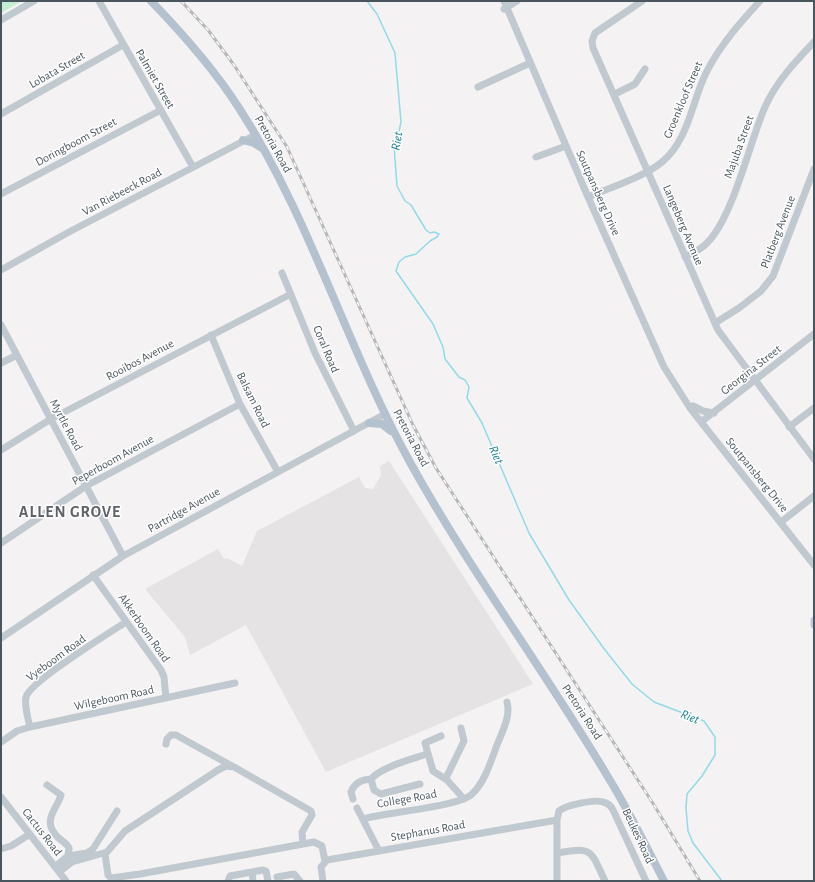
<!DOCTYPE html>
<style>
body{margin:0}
#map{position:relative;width:815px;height:882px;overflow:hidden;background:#f4f2f2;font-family:"Alegreya Sans",sans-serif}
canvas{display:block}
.frame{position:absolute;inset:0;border:2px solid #4a565e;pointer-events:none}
</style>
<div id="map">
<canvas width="815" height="882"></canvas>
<div class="frame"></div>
</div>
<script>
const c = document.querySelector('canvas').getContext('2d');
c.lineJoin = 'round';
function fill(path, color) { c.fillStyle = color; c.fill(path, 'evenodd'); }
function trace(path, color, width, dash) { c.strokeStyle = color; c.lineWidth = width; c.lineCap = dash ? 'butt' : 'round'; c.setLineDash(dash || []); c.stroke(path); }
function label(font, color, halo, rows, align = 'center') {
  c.font = font + ' "Alegreya Sans",sans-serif'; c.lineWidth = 3; c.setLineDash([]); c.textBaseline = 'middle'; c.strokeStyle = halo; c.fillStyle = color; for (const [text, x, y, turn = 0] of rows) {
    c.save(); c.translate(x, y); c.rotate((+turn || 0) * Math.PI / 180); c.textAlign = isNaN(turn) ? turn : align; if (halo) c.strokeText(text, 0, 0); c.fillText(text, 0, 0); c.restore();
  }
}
const education = new Path2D(`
 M389,461L533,684L326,772L246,625L190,655L185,637L145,589L218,549L224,559L227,558L242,566L257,531L359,477L365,488L373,489L381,475L380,466Z`);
const green = new Path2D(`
 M1,1H22L1,13Z`);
const stream = new Path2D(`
 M367,1L377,14L395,53L401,122L397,140L394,146L397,186L405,201L411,205L426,230L430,233L434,232L439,234L437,237L430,241L416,254L405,257L399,262L396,271L433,324L443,347L445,359L459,377L465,380L469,387L467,398L482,423L529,533L569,600L605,650L632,684L654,702L704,721L715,737V755L702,776L687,794L686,808L688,831L693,843L722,881`);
const minor = new Path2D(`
 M99,1L193,167
 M504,1L588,197L664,367L690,408L814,565
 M642,1L595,33L592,41L593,48L718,330L814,459
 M504,9L517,1
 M1,20L34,1
 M478,87L530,63
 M615,94L635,84L645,69
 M1,114L123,45
 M536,157L566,146
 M1,194L161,110
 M588,197C609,188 644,177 662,162C689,140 692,100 707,71C721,44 740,23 760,1
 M685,257C692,253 700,250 706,244C733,219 749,143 765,107C776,82 795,62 814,42
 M1,270L69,232L255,135
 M282,273L315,353L354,431
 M715,323L739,308L761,291L773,276L814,169
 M1,325L123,556
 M211,335L240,404L278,472
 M1,363L17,355
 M693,406L703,411L714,413
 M701,422L814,334
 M789,427L814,408
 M1,450L51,419L291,294
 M781,522L814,496
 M1,543L86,486L240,404
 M93,575L161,670L164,677L166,698
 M814,620V625
 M1,638L123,556L385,414
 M30,727C28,718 24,706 26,697C30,682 109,633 126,622
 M441,736L425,743L433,771L447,780L464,799
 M1,742L17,731L30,727L235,683
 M166,744L167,739L171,735H176L232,766
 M446,778L464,741L461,728
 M420,784L381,794L374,790L371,779C381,767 412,759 427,754
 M47,785L61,795C57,809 43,819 55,834C59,840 66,842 69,848L68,856L55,867
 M1,797L66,881
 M353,799L351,792C355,782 362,780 371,779
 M357,808L379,851
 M363,819C386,812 459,807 472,794C485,782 491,761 497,745C502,732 511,716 507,702
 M1,849L11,846L30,834
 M557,853C593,847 590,849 605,881
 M105,854L108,875L111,878L140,874L314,842L322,846L325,861
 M68,856L87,853L93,849L117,811
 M59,872L72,862L107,852L125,831L218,770L226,766L234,767L311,811L312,815L302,832L303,844
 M252,872L253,881
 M277,877L294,874L300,881
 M228,881L230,876L263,870L266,871L268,881
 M323,881L321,867L327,860L557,820
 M557,881V820L559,811C566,805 595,799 603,802C608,803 611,806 613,810L646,881`);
const major = new Path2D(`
 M151,1C183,34 214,69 239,108C311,219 347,349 411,464C471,572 545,671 608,777C629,811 646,846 664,881
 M243,140L254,143L262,148
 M369,423L382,424L391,431`);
const rail = new Path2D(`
 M181,1L208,30L234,65L287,147L413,425L436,468L654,805L700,881`);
const streetNames = [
 ["Lobata Street",57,70,-30],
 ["Palmiet Street",155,79,60],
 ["Groenkloof Street",683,100,-67],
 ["Doringboom Street",76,142,-28],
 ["Pretoria Road",273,144,61],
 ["Majuba Street",739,147,-70],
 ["Van Riebeeck Road",122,192,-28],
 ["Soutpansberg Drive",598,193,66],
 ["Langeberg Avenue",683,225,67],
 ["Platberg Avenue",778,232,-69],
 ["Coral Road",326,349,67],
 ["Rooibos Avenue",140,360,-28],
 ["Georgina Street",751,370,-38],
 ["Balsam Road",253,400,64],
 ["Myrtle Road",66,425,62],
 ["Pretoria Road",411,438,62],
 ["Peperboom Avenue",113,460,-29],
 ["Soutpansberg Drive",757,475,51],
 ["Partridge Avenue",184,510,-29],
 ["Akkerboom Road",144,628,55],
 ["Vyeboom Road",56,658,-36],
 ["Wilgeboom Road",114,698,-12],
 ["Pretoria Road",582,712,57],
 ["College Road",407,799,-10],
 ["Stephanus Road",428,831,-10],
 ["Cactus Road",42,832,52],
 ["Beukes Road",638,836,65]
];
const waterNames = [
 ["Riet",397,141,-80],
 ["Riet",496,455,67],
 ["Riet",690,717,23]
];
const districtNames = [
 ["ALLEN GROVE",70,512]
];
fill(education, '#e5e3e3');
fill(green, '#c4eed2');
trace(stream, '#93dae8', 1.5);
trace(minor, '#c0c9cf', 7);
trace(major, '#b3c2ce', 8);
trace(rail, '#b4b7bb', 3);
trace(rail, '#fff', 1.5, [4.5]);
label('12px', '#4a565e', '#fff', streetNames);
label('italic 13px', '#147c90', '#fff', waterNames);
c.letterSpacing = '1px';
label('bold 16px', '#5e6266', '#fff', districtNames);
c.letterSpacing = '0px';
</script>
